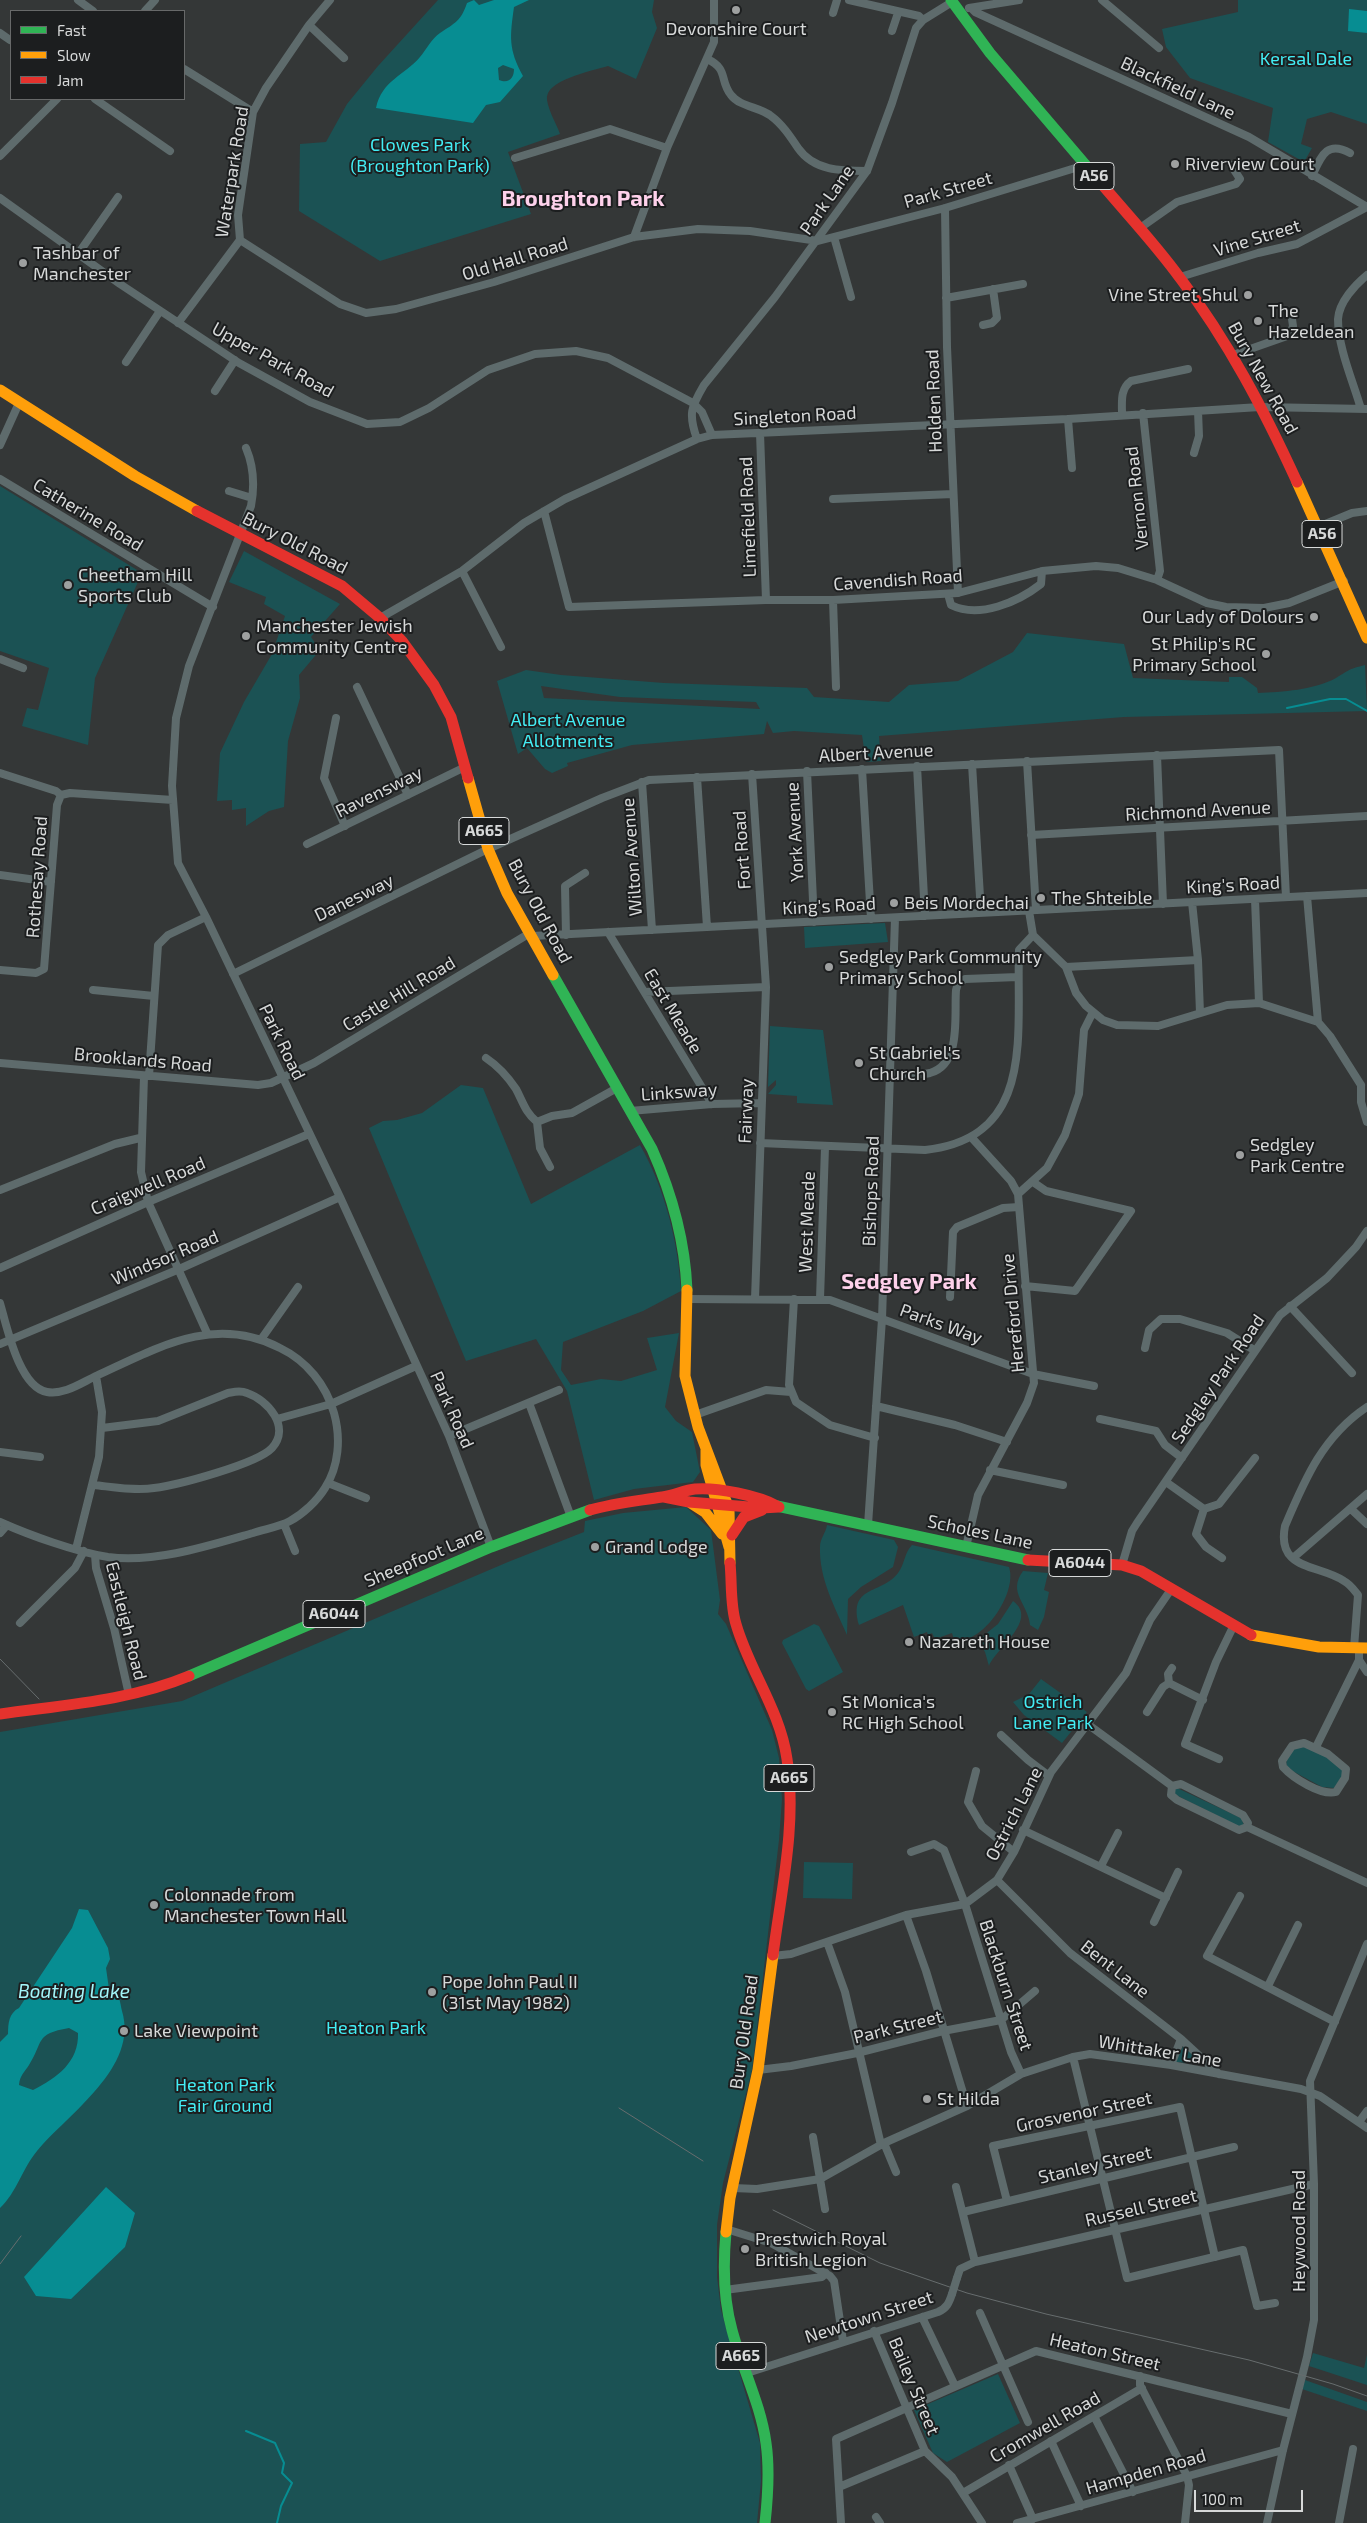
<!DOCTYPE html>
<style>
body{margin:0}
#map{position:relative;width:1367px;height:2523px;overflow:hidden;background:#343737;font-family:"Exo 2",sans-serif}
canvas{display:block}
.legend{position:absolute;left:10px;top:10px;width:175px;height:90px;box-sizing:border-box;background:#1c1e1f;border:1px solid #676969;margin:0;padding:6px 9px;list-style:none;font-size:15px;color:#d7d9d9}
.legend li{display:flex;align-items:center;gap:10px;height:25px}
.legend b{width:25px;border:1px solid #676969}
.scale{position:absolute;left:1194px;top:2490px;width:109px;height:22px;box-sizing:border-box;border:2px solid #d7d9d9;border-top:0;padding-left:6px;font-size:15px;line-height:18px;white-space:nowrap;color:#d7d9d9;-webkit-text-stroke:4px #1c1e1f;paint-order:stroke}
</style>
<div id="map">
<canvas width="1367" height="2523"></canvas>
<ul class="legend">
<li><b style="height:6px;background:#30b455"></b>Fast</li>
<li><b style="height:6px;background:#ff9f0a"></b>Slow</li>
<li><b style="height:6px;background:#e5322d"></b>Jam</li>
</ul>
<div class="scale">100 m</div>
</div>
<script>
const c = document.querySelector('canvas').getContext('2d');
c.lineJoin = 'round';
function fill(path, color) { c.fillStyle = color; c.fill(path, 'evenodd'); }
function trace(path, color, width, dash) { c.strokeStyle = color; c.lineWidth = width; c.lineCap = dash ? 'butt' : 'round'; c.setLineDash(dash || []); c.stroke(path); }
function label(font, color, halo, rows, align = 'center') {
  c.font = font + ' "Exo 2",sans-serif'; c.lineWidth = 4; c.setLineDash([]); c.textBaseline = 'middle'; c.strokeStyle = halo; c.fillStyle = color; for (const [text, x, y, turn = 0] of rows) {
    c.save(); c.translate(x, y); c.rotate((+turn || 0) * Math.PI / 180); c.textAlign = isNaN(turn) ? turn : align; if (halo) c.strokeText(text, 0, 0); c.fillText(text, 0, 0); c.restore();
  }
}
const green = new Path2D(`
 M438,0H654L652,12L657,28L636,79L608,66C592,71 544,80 547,100C549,112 556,123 560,134L508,152L531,214L380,261L299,211L300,144L326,142L347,104L378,66Z
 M1238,0H1367V124L1331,112L1307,119L1301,144L1312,148L1304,162L1268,142L1273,108L1190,78L1166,47L1162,29L1238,12Z
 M0,486L142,573L95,678L88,745L22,726L27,708L38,710L49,668L0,651Z
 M244,551L340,604L311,637L320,650L299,675L300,698L288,741L284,807L269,811L246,826V808L232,810V800L217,801L220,753L244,702L272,654L285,616L264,604L266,597L229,582Z
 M1027,633L1124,644L1133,678L1229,682V677H1242L1257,688L1258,693C1282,692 1314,690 1336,678C1349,670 1349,669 1365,665L1367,711L1124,717L879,736L881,761L866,762L862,735L794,731L773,733L767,721L764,734L632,745L567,763L568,766L552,773L545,769L527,748L518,754L497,681L526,670L561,675L664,683L807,688L814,697L889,702L909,685L958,681L1013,652ZM541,686L620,697L756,702L760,709L544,698Z
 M885,923L888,942L805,948L804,927Z
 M770,1026L823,1030L833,1105L797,1103V1096L768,1094L776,1085V1080L768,1087Z
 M461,1085L483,1088L531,1204L640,1145C665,1189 678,1241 681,1291L643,1311L563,1342L561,1370L571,1385L601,1379L621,1381L657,1370L647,1338L679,1333L665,1407L676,1421L692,1432L700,1472L693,1482L634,1489L594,1500L567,1391L536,1339L466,1361L369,1128L383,1121L397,1120L422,1113Z
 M686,1507L711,1530L720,1600L718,1614L726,1624L772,1730L779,1758L782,1799L779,1840L752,2070L723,2183L717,2225V2277L721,2310L760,2443L761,2481L757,2523H0V1732L182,1701L508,1562L584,1532L585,1521L623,1513Z
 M827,1525L894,1540L898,1547L893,1567L861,1587L848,1599L847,1635C835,1607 819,1579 820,1547C820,1538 826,1533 827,1525Z
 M912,1545L1009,1567C1018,1593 982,1646 954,1640L952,1633L935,1639L932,1633L928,1635L927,1632L914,1637L903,1605L859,1625C848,1585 881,1595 898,1573C905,1564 904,1553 912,1545Z
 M1023,1571L1048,1573L1044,1590L1049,1592L1044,1617L1038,1630L1030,1625C1028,1603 1007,1593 1023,1571Z
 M1013,1601C1039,1620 996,1648 989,1666L985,1652L978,1640L998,1624Z
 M814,1624L819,1626L843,1672L809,1691L806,1689L782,1643L783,1640Z
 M1041,1679L1087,1712L1062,1743L1024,1715L1013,1702L1029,1694Z
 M1299,1745L1319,1751L1343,1768L1344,1775L1334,1788L1322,1787L1287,1768C1284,1757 1291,1750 1299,1745Z
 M1175,1787L1241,1818L1244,1825L1242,1828L1176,1795L1173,1791Z
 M804,1862L853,1863L852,1899L803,1898Z
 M1184,2045L1204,2064L1175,2062Z
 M1313,2353L1364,2368L1367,2355V2385L1309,2366Z
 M998,2374L1020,2423L947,2462L933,2453L914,2410Z
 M1305,2380L1367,2402V2411L1302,2389Z`);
const water = new Path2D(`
 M474,0L479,5L494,0H529L514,7C510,36 508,49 523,76L500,102L486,105L473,123L376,108C382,80 404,76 420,57C426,50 432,38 440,33C455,23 461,21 467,3ZM503,65L514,69C514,78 509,84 499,80L498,68Z
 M1349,9L1367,11V33L1348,31Z
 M79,1909L88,1910L108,1948L110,1959L106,1968L109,1989C112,1991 116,1994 118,1996C120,1999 121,2007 122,2011C139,2067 69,2113 37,2151C22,2169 17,2192 0,2208V2042L8,2034C8,2023 9,2013 19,2008L72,1928ZM69,2028L78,2033C79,2062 57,2078 33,2090L19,2085C20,2075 24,2073 29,2065C44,2042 34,2034 69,2028Z
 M106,2187L135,2213L125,2247L71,2299L36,2296L24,2277Z`);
const stream = new Path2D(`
 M1287,708L1330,699H1346L1367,711
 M246,2431L275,2443L284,2463L282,2473L292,2483L281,2506L277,2523`);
const street = new Path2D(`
 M78,0L93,11
 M849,0L919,16L923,20
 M1102,0L1159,48
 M969,8L1019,0
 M971,8L975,12L1249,137L1367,207
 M145,11L155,0
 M833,13L837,0
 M309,25L344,58
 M892,31L898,13
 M0,33L10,40
 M707,59C729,69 719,80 731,95C740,107 760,107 771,116C782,124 790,136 798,148C814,171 841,171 867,171
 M184,69L253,112
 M95,99L170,151
 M0,156L57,99
 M515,158L610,129L667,148
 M1312,176C1321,157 1326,140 1350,153
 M0,198L120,284L239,363L310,402L367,424L400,422L429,408L488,370L535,354L576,351L608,358L693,403L702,412L712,435
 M945,208L947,347L958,593
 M1140,228L1177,202L1236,184L1240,179L1231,165
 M634,237L667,148L714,42V0
 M834,237L851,297
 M240,240L340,304L366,313L396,309L494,282L634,237L698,229L750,231L818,241L945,208L1085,165
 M78,254L118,197
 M1180,277L1258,253L1297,244L1367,207
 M946,298L1023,284
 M178,323L240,240L238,215L253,112L266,88L309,25L330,0
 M983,325L992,323L997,318L993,289
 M1233,355L1290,335L1293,326L1292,319
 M126,362L160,311
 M215,391L235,360
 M1361,409C1353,381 1338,348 1338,319C1339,302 1355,285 1367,275
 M1143,413L1160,571L1157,580
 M1122,414C1122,402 1120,389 1131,381L1188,369
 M1068,419L1072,468
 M760,433L766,600
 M697,439C688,414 691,407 704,385L775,297L867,171L892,103L916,28L923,20L952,2
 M0,445L19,403
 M246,448C254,467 255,485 251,506L189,666L176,718L172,786L178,863L206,917L340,1197L449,1436L491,1547
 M1194,453L1199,436L1198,411
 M0,479L213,607
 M229,491L252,498
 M833,499L953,494
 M544,511L569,607L766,600H833L958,593L1042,571L1096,566L1118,568L1157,580L1207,603L1226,607L1264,608L1289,603L1344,581
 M1318,527L1352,513L1367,511
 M462,571L501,647
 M948,594L951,605C979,619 1018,602 1041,584L1042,571
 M833,600L836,687
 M380,618L462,571L524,523L565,499L697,439L712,435L1068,419L1260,407L1367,409
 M0,659L23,668
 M357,687L408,795
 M336,718L324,778L345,826
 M1157,755L1163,904
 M1027,761L1036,910
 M972,764L981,913
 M917,766L925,916
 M862,769L871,919
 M807,771L814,922
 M0,773L56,791L61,795L70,793L173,800
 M752,774L766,987L755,1299
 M697,777L707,927
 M642,782L652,930
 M1031,835L1367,816
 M307,844L465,767
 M0,875L51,882
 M1307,896L1318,1022
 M1255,899L1259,1003
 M1192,902L1198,960L1200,1013
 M1029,911L1033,935L1066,967L1076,993L1086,1006L1103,1020L1117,1025L1158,1026L1227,1005L1259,1003L1318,1022L1330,1036L1361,1085
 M608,932L712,1104
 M566,935L565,886L585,873
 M532,936L1367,893
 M1066,967L1198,960
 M0,970L36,973L44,969L57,805L61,795
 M233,974L488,849L602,798L649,780L1279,750L1286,897
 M93,990L154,996
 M645,992L766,987
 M486,1058C498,1066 508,1077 516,1089C523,1102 525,1112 537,1122
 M0,1063L258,1085L271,1083L314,1063L530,933
 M890,1073C902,1073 918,1076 930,1073C962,1064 954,1016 956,990L958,983L965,979L1018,977
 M144,1076L141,1172L148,1202L207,1333
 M149,1076L158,945L168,935L206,917
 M1361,1085V1102L1367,1122
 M630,1111L712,1104L761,1103
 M760,1143L925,1150C1037,1138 1016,1033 1019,950L1033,935
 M550,1167L540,1148L537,1122L552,1116L572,1113L617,1088
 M0,1190L115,1144L140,1138
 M1018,1194L1047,1168L1065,1135L1079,1094L1084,1030L1093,1012
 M0,1268L148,1202L309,1134
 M1025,1286L1075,1291L1131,1211L1046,1191L1033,1182
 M950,1297L953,1232L957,1227L1003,1208L1019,1207
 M687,1299L830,1300L1033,1374L1094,1386
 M794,1299L789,1385L796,1402L830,1425L875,1438
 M820,1299L825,1147
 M0,1303C7,1327 19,1387 47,1392C64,1395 81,1383 96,1376C157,1348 214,1314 280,1348C307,1361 326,1385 334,1413C341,1438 339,1466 325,1488C317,1501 303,1514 290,1521C279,1527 265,1529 253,1533C208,1546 155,1563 108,1557C76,1552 29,1535 0,1522
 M1290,1306L1352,1373
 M262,1338L298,1287
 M0,1344L177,1270L340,1197
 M1145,1348L1149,1330L1161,1319H1180L1227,1333L1254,1350
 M529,1403L571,1517
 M876,1406L955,1425L1007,1442
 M695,1415L766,1390L791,1392
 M277,1419L331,1404L416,1366
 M1100,1419L1156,1431L1165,1445L1182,1458
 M449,1436L559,1390
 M0,1452L40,1457
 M990,1470L1063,1485
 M1166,1482L1204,1509
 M328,1483L366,1498
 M94,1485C113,1487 135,1491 154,1488C178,1485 257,1464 272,1448C291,1427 268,1400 247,1393C240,1390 234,1392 228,1393L158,1421L102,1428
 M1351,1509L1367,1524
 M284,1524L295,1551
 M868,1525L882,1319L895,918
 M0,1533L7,1525
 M966,1547L978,1495L1027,1403L1034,1383L1018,1194L1011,1181L972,1138
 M76,1549L99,1457L102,1412L96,1376
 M95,1555L96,1568L114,1628L129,1695
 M1222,1558L1206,1547L1196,1534L1204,1509L1219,1504L1255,1458
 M1293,1558L1367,1494
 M1122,1565L1132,1531L1137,1523L1280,1315L1327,1278L1356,1247L1367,1231
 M20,1623L75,1568L84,1551
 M1354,1648L1358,1595C1354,1590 1350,1584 1344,1581C1319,1564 1276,1571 1285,1526C1305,1479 1323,1436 1367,1407
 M1359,1648V1660L1367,1672
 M1169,1683L1168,1674L1172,1668
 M1147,1712L1163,1687L1169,1683L1203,1700
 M1086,1723L1172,1786
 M1001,1735L1028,1760L1049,1776
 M1304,1743L1328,1754L1346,1769L1345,1778L1336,1792C1321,1796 1293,1778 1283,1767L1282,1761L1292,1746Z
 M1316,1747L1359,1660
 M1219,1759L1185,1744L1216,1662L1233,1627
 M976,1771L968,1802L982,1826L1014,1852
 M1172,1786L1171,1795L1177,1800L1239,1830L1247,1827
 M1172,1786L1181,1784L1243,1815L1248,1823L1247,1827
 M1247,1827L1367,1883
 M1023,1830L1166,1898
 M911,1852L934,1844L944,1850L965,1904L1011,2052L1021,2074
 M1101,1866L1118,1833
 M997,1880L1070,1953L1181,2039L1219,2074
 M1240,1896L1207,1956L1335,2022
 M906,1915L926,1971L967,2106
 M1154,1922L1178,1872
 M827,1942L845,1992L881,2145
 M773,1956L791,1954L906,1915L965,1904L997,1880L1014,1852L1051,1772L1126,1673L1150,1620L1172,1588
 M1268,1986L1298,1925
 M1073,2057L1127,2278L1243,2250L1257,2306L1275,2303
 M1171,2065L1181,2039
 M758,2070L791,2066L857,2053L943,2031L1001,2020L1035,1991
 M1359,2122L1367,2111
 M813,2137L825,2209
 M884,2143L896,2172
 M956,2187L975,2262
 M733,2188L757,2189L820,2179L884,2143L967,2106L1021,2074L1073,2057L1090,2054L1171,2065L1301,2089L1320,2096L1367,2128
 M1007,2201L993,2146L1180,2107L1215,2257
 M963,2212L1234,2147
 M726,2229L771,2243L830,2276L834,2281L843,2341
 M957,2278L960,2269L975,2262L1314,2184
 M725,2290L822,2277L826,2273
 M980,2313L1028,2422
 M922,2317L955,2386
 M874,2331L925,2451L952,2477L982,2523
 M747,2373L938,2312C947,2308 949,2303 952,2294
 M1140,2376V2385L1187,2476L1189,2485L1185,2523
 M1094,2416L1133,2492
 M1051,2441L1081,2506
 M1009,2465L1033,2519
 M839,2487L925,2451
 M963,2493L1142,2388
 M876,2517L880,2523
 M841,2523L836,2439L1036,2351L1292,2414
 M1017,2523L1283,2450
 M1267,2523L1283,2450L1307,2357L1314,2320V2184L1310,2081L1367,1944
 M1339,2523L1353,2449`);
const fast = new Path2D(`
 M951,0L990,53L1095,176
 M553,975L652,1149C672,1194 685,1241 687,1290
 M777,1506L1028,1560
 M189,1676L491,1547L590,1510
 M726,2232C723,2265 723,2298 732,2330C742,2368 761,2405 766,2443C770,2470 768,2496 765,2523`);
const slow = new Path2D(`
 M0,390L135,476L197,511
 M1297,482L1367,638
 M468,778L488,849L507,893L553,975
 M687,1290L685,1376L698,1427L729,1509L730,1563
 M706,1450V1465L729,1547
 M691,1503L705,1512L722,1534
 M1251,1635L1319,1647L1367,1648
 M726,2232L730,2198L758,2070L773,1955`);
const jam = new Path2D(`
 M1095,176C1123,210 1154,242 1180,278C1228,341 1264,410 1297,482
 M197,511L342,586L380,618L402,641L434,685L451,717L468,778
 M664,1497L689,1502L761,1508L779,1507
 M590,1510C614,1503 637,1501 662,1497C673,1496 684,1490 695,1489C717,1487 759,1496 777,1506
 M732,1535L744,1517L762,1510
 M1028,1560L1122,1565L1141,1571L1251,1635
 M730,1563C732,1582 730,1605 736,1624C749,1670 780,1710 787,1759C797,1823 781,1892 773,1955
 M0,1714C63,1705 129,1701 189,1676`);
const tram = new Path2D(`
 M0,1659L39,1699
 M619,2108L703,2161
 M773,2210L880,2263L967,2293L1046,2314L1249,2360L1333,2384L1367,2396
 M0,2264L21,2236`);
const streetBridge = new Path2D(`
 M952,2294L957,2278`);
const markers = [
 [736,10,5,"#9ea0a0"],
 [1175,164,5,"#9ea0a0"],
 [23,263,5,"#9ea0a0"],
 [1248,295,5,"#9ea0a0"],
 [1258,321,5,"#9ea0a0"],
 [68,585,5,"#9ea0a0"],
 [1314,617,5,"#9ea0a0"],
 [246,636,5,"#9ea0a0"],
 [1266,654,5,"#9ea0a0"],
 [1041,898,5,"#9ea0a0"],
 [894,903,5,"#9ea0a0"],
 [829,967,5,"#9ea0a0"],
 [859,1063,5,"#9ea0a0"],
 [1240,1155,5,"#9ea0a0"],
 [595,1547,5,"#9ea0a0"],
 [909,1642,5,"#9ea0a0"],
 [832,1712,5,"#9ea0a0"],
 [154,1905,5,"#9ea0a0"],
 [432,1992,5,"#9ea0a0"],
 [124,2031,5,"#9ea0a0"],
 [927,2099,5,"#9ea0a0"],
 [745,2249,5,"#9ea0a0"]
];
const shields = [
 [1094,176,40],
 [1322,534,40],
 [484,831,50],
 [1080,1563,62],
 [334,1614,62],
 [789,1778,50],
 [741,2356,50]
];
const shieldNames = [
 ["A56",1094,176],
 ["A56",1322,534],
 ["A665",484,831],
 ["A6044",1080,1563],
 ["A6044",334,1614],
 ["A665",789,1778],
 ["A665",741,2356]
];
const poiNames = [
 ["Devonshire Court",736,29,"center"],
 ["Riverview Court",1185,164],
 ["Tashbar of",33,253],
 ["Manchester",33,274],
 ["Vine Street Shul",1238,295,"right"],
 ["The",1268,311],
 ["Hazeldean",1268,332],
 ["Cheetham Hill",78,575],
 ["Sports Club",78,596],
 ["Our Lady of Dolours",1304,617,"right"],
 ["Manchester Jewish",256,626],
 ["Community Centre",256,647],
 ["St Philip's RC",1256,644,"right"],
 ["Primary School",1256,665,"right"],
 ["The Shteible",1051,898],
 ["Beis Mordechai",904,903],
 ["Sedgley Park Community",839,957],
 ["Primary School",839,978],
 ["St Gabriel's",869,1053],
 ["Church",869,1074],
 ["Sedgley",1250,1145],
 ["Park Centre",1250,1166],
 ["Grand Lodge",605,1547],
 ["Nazareth House",919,1642],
 ["St Monica's",842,1702],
 ["RC High School",842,1723],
 ["Colonnade from",164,1895],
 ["Manchester Town Hall",164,1916],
 ["Pope John Paul II",442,1982],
 ["(31st May 1982)",442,2003],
 ["Lake Viewpoint",134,2031],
 ["St Hilda",937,2099],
 ["Prestwich Royal",755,2239],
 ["British Legion",755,2260]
];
const parkNames = [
 ["Kersal Dale",1306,59],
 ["Clowes Park",420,145],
 ["(Broughton Park)",420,166],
 ["Albert Avenue",568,720],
 ["Allotments",568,741],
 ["Ostrich",1053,1702],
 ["Lane Park",1053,1723],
 ["Heaton Park",376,2028],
 ["Heaton Park",225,2085],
 ["Fair Ground",225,2106]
];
const streetNames = [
 ["Blackfield Lane",1178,88,25],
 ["Waterpark Road",232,172,-81],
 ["Park Street",948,190,-16],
 ["Park Lane",827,200,-55],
 ["Vine Street",1257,238,-17],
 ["Old Hall Road",515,259,-17],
 ["Upper Park Road",273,360,29],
 ["Bury New Road",1263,378,61],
 ["Holden Road",934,401,-92],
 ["Singleton Road",795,416,-3],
 ["Vernon Road",1137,498,-96],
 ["Catherine Road",88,515,31],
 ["Limefield Road",748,517,-92],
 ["Bury Old Road",295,543,27],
 ["Cavendish Road",898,580,-4],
 ["Albert Avenue",876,753,-3],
 ["Ravensway",379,792,-26],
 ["Richmond Avenue",1198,811,-3],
 ["York Avenue",795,832,-93],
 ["Fort Road",742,850,-94],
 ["Wilton Avenue",632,857,-94],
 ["Rothesay Road",37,877,-86],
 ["King's Road",1233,885,-3],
 ["Danesway",354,898,-26],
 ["King's Road",829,906,-3],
 ["Bury Old Road",540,911,62],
 ["Castle Hill Road",399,994,-31],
 ["East Meade",673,1011,59],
 ["Park Road",282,1042,64],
 ["Brooklands Road",143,1060,5],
 ["Linksway",679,1092,-4],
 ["Fairway",746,1111,-88],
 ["Craigwell Road",148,1186,-23],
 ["Bishops Road",871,1191,-88],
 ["West Meade",807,1222,-88],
 ["Windsor Road",165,1258,-23],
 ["Hereford Drive",1013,1313,-95],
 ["Parks Way",941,1324,20],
 ["Sedgley Park Road",1218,1379,-56],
 ["Park Road",452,1410,66],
 ["Scholes Lane",980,1532,12],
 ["Sheepfoot Lane",424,1557,-23],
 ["Eastleigh Road",126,1621,76],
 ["Ostrich Lane",1014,1814,-63],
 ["Bent Lane",1115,1969,38],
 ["Blackburn Street",1006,1985,72],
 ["Park Street",898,2027,-14],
 ["Bury Old Road",744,2032,-82],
 ["Whittaker Lane",1160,2051,9],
 ["Grosvenor Street",1084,2112,-12],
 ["Stanley Street",1095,2165,-13],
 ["Russell Street",1141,2208,-13],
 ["Heywood Road",1299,2231,-90],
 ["Newtown Street",869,2317,-18],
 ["Heaton Street",1105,2352,13],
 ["Bailey Street",914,2386,67],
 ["Cromwell Road",1045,2427,-30],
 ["Hampden Road",1146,2472,-16]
];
const waterNames = [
 ["Boating Lake",74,1992]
];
const districtNames = [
 ["Broughton Park",583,199],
 ["Sedgley Park",909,1282]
];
fill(green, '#1b5254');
fill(water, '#078d92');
trace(stream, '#078d92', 2);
trace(street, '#5e6b6c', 8);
trace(fast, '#30b455', 11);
trace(slow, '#ff9f0a', 11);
trace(jam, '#e5322d', 11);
trace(tram, '#676d6e', 1);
trace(streetBridge, '#5e6b6c', 8);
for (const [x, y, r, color] of markers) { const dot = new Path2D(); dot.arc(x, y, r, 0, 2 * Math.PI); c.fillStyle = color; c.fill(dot); trace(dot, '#1c1e1f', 2); }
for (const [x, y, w] of shields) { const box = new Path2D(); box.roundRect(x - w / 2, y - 13.5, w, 27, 4); c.fillStyle = '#1c1e1f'; c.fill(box); trace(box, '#d7d9d9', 1); }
label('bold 16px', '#d7d9d9', null, shieldNames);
label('18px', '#d7d9d9', '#1c1e1f', poiNames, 'left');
label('18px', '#43edf4', '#1c1e1f', parkNames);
label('18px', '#d7d9d9', '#1c1e1f', streetNames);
label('italic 19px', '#a3f5f9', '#1c1e1f', waterNames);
label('bold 22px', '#fed1eb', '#1c1e1f', districtNames);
</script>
